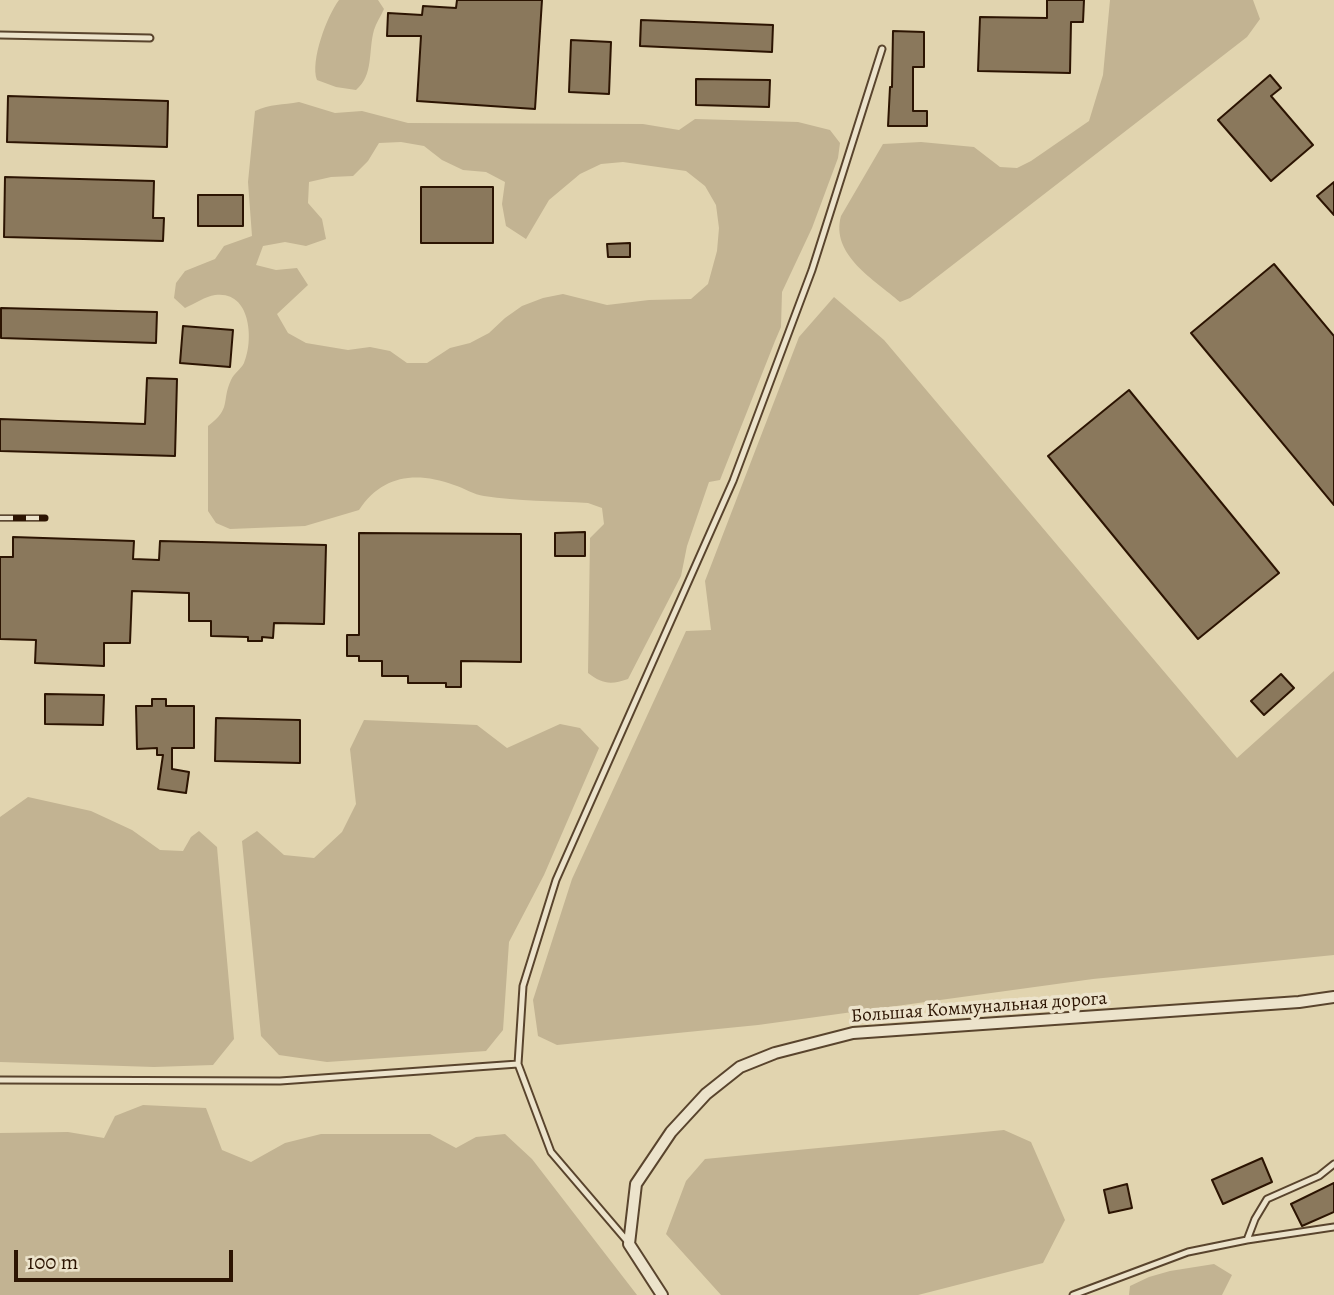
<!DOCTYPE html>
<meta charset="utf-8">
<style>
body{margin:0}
#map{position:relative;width:1334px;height:1295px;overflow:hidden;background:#e1d4af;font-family:Alegreya,serif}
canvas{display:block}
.scale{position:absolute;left:14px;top:1250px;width:219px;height:32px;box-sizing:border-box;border:4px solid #2c1402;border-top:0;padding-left:9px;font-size:21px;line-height:24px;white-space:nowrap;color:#2c1402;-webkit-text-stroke:5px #ece3cb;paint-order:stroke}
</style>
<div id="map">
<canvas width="1334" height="1295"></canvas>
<div class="scale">100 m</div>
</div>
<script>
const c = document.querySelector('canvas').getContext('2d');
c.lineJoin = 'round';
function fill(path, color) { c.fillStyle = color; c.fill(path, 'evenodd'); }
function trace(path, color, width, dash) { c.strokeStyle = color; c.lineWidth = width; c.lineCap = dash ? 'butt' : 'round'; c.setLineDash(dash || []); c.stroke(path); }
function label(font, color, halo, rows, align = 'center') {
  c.font = font + ' Alegreya,serif'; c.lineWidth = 7; c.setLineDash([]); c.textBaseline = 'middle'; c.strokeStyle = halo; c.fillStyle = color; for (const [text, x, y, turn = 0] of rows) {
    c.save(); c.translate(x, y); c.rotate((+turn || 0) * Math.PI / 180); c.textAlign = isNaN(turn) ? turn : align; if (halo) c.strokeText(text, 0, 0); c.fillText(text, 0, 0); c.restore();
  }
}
const green = new Path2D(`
 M339,0H378L384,9C381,16 376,23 374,30C368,51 374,75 356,90L336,87L317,80C310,61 327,16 339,0Z
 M1110,0H1253L1260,19L1247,37L910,298L900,302C875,280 830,255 841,216L883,144L921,142L974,147L1000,167L1017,168L1031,161L1089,121L1103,75Z
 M299,102L335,113L362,111L408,123L643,124L679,130L695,119L798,122L830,130L840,143L838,158L812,228L782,292L781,327L775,341L720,480L709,482L687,546L681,576L628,679C611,685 602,684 588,673L590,538L604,524L602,508L588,503C554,501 518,501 484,496C474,495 464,488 454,485C416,471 382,475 359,510L305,526L230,529L216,523L208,511V426C232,408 221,402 231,380C234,373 241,369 244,363C254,340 251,290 215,295C206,296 194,304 185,308L174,298L176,283L185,271L215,259L224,246L252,236L248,182L255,111C270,104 283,105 299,102ZM401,142L424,146L442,160L463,170L486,172L505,182L502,204L506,226L526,239L549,200L580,174L601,164L623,162L686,171L705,186L716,205L719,228L717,251L708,284L691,299L649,300L607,305L563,294L543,298L522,306L505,318L489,333L470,343L450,348L427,363H407L390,351L370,347L348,350L306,343L288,333L277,314L308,285L297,268L276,270L256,265L263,246L285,242L306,246L326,239L322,219L308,203L309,182L331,177L353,176L368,161L379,143Z
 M834,297L884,340L1237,758L1334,671V955L1093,979L758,1025L557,1045L538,1036L533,1000L572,879L686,631L711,630L705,581L799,337Z
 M364,720L477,725L507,748L560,724L580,728L599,748L544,875L509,942L503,1030L486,1051L327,1062L279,1055L261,1036L242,841L257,831L284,855L314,858L342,832L356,804L350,749Z
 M28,797L91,811L132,830L160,850L183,851L191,837L199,831L217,847L234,1039L213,1065L154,1067L0,1062V817Z
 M143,1105L206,1108L222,1150L251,1162L285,1143L321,1134H430L456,1148L476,1137L505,1134L532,1159L637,1295H0V1133L68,1132L104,1138L115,1116Z
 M1004,1130L1031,1142L1065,1220L1043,1263L918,1295H721L666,1234L686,1181L705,1159Z
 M1214,1264L1232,1275L1222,1295H1129L1130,1286L1149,1277L1170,1271Z`);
const building = new Path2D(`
 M457,0H542L535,109L417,101L421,36H387L388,13L422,15L423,6L456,8Z
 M1047,0H1084L1083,22H1071L1070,73L978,71L980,17L1047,18Z
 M641,20L773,25L772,52L640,46Z
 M893,31L924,32V67H913V111H927V126H888L890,87H892Z
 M571,40L611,42L609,94L569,92Z
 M1270,75L1281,88L1271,96L1313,145L1271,181L1218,120Z
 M696,79L770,80L769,107L696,105Z
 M8,96L168,101L167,147L7,142Z
 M5,177L154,181L153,218H164L163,241L4,237Z
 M1334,182V215L1317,196Z
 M421,187H493V243H421Z
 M198,195H243V226H198Z
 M630,243V257H608L607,244Z
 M1274,264L1334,336V505L1191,333Z
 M1,308L157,312L156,343L1,338Z
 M183,326L233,330L230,367L180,363Z
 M147,378L177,379L175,456L0,451V419L145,424Z
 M1129,390L1279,573L1198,639L1048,456Z
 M585,532V556H555V533Z
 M359,533L521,534V662L461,661V687H446V683H408V676H382V661H359V656H347V635H359Z
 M13,537L134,541L133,559L159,560L160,541L326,545L324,624L274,623L273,638L262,637V641H248V637L211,636V621H189V593L132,591L130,643H104V666L35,663L36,640L0,639V557H13Z
 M1281,674L1294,688L1264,715L1251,701Z
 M45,694L104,695L103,725L45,724Z
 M152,699H166V706H194V748H172V769L189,772L186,793L158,789L163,755H157V748L137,749L136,706H152Z
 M216,718L300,720V763L215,761Z
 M1262,1158L1272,1182L1223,1204L1212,1180Z
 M1334,1183V1212L1302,1226L1291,1204Z
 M1127,1184L1132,1208L1109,1213L1104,1190Z`);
const service = new Path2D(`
 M0,35L150,38
 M0,1080L280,1081L518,1064
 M1247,1240L1255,1219L1267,1199L1319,1176L1334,1164
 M628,1242L551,1152L518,1064L523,986L556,880L733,481L812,270L882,49
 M1073,1295L1188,1252L1247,1240L1334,1227`);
const minor = new Path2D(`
 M662,1295L629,1244L636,1184L671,1132L706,1094L740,1067L775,1053L853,1033L1299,1002L1334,997`);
const rail = new Path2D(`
 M0,518H45`);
const streetNames = [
 ["Большая Коммунальная дорога",979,1008,-4]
];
fill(green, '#c2b392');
fill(building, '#8a785c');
trace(building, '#2c1402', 2);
trace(service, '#59442d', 9);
trace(minor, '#59442d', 14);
trace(service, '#ece3cb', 5);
trace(minor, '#ece3cb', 10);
trace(rail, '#2c1402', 7);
trace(rail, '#ece3cb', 4.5, [13]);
label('19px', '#2c1402', '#ece3cb', streetNames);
</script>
